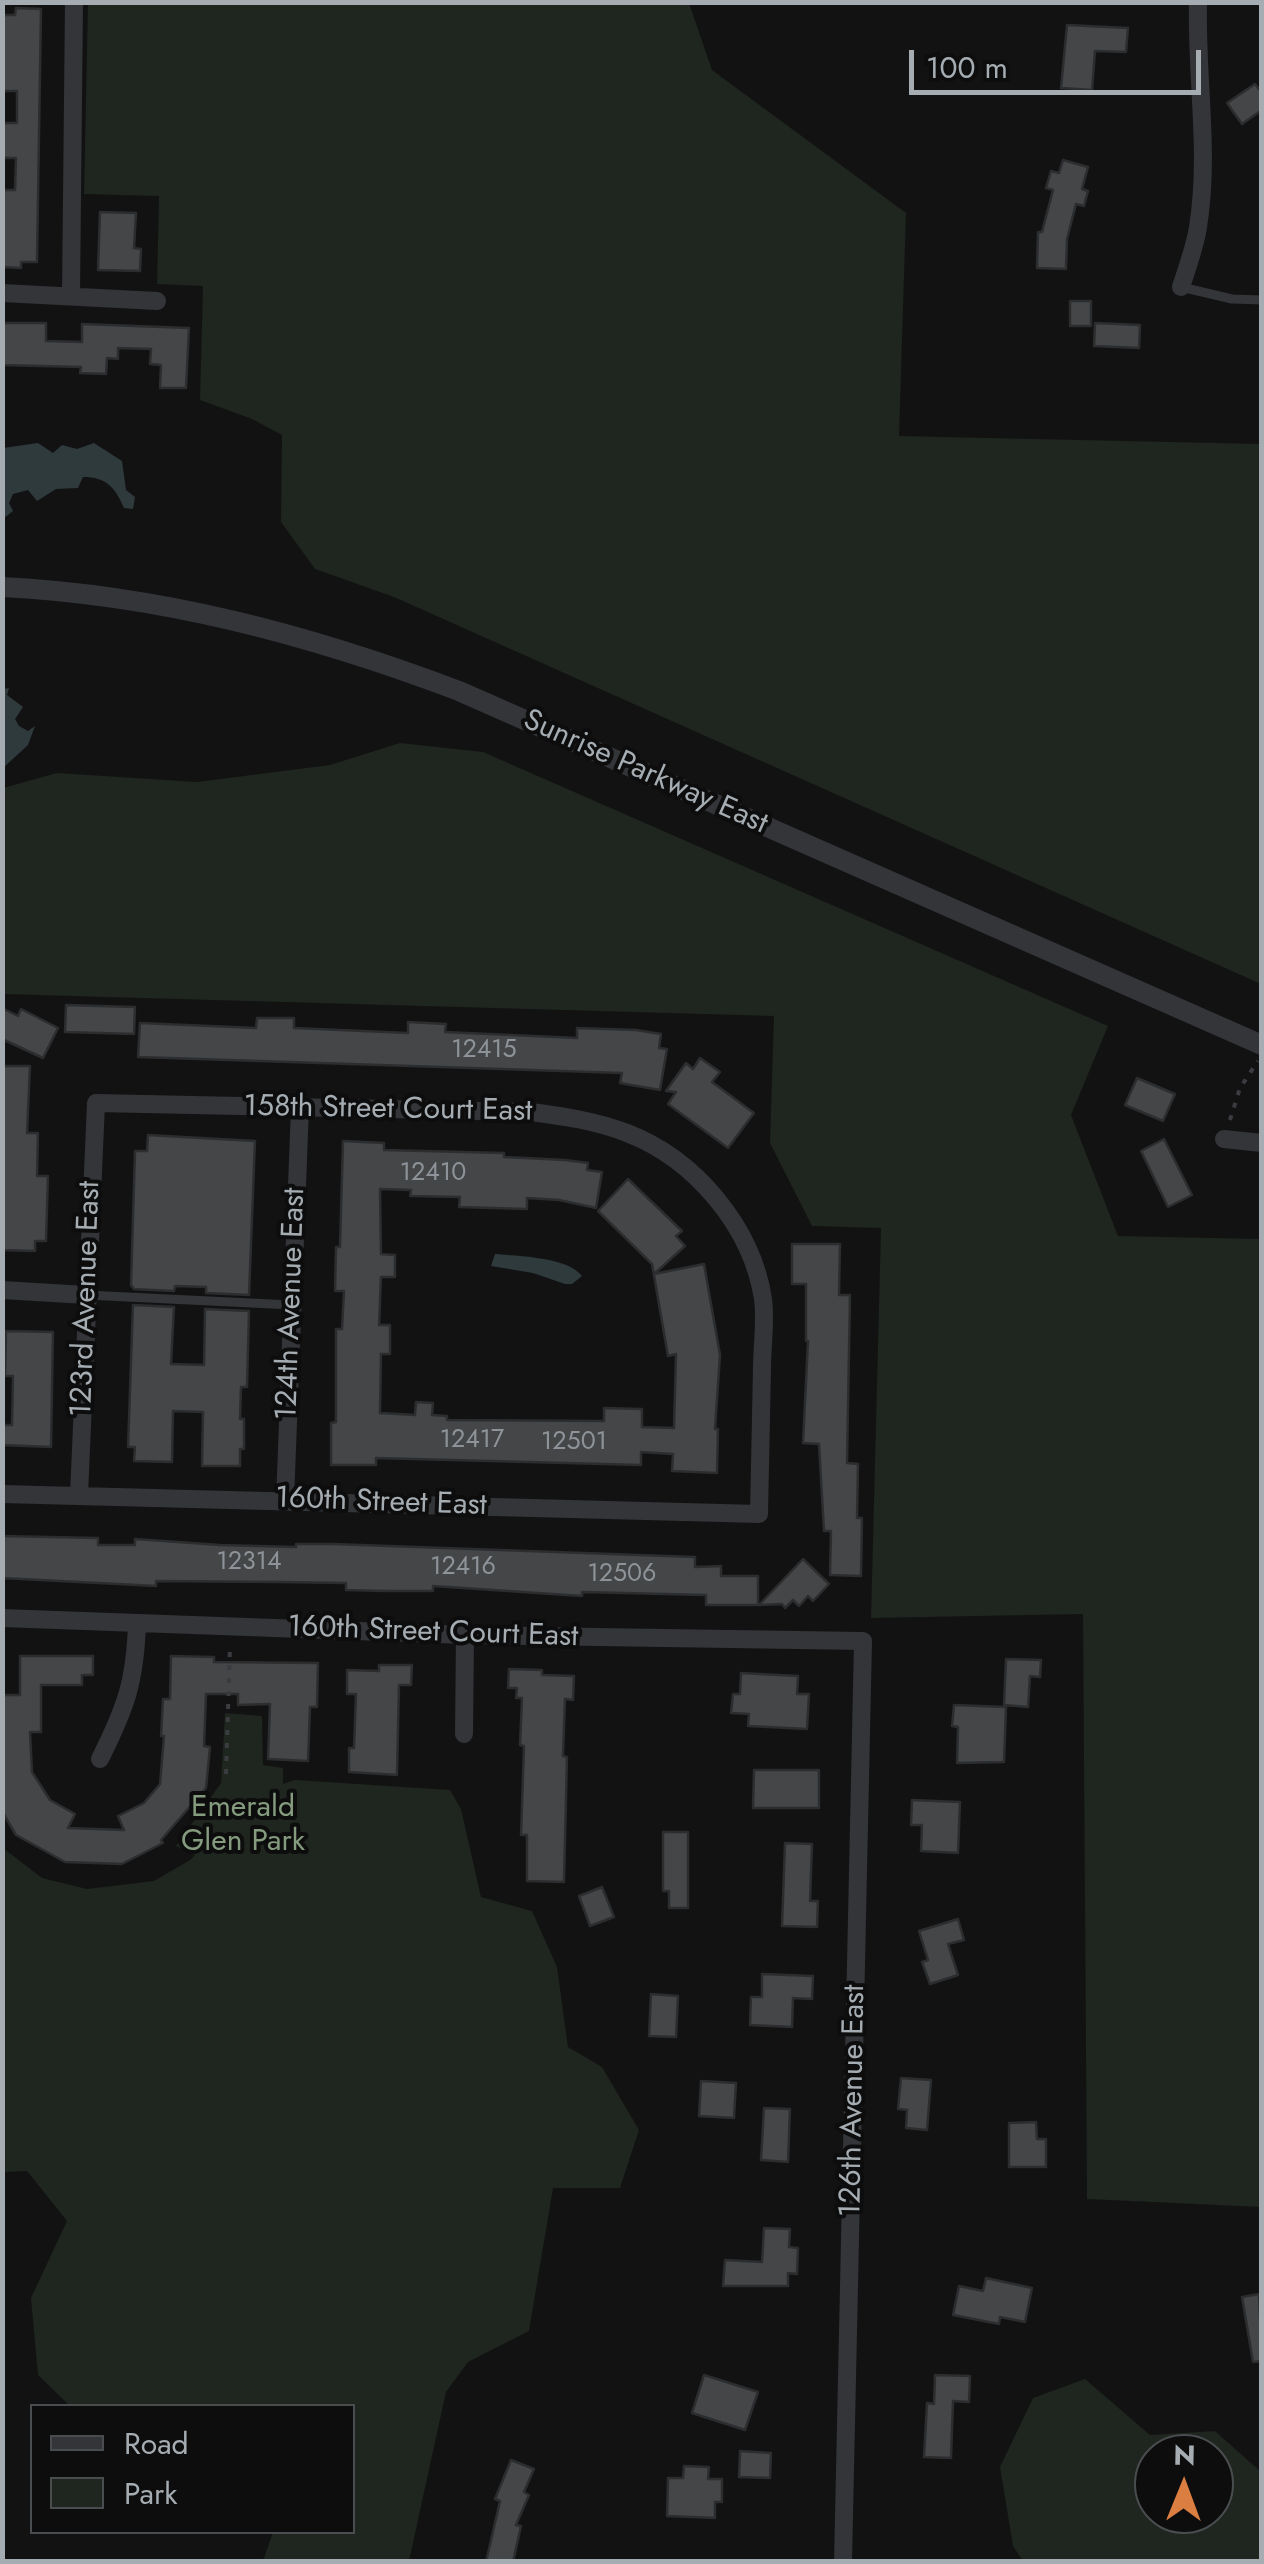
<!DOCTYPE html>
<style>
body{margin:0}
#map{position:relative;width:1264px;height:2564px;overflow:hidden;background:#121213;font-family:Jost,sans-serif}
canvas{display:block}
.frame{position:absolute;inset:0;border:5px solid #a5adb2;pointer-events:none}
.legend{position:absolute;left:30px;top:2404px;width:325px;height:130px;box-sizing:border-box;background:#0d0d0e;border:2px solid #4a4d50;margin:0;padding:12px 18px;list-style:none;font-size:30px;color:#a5adb2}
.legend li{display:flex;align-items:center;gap:20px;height:50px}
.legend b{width:50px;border:2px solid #4a4d50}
.north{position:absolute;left:1134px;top:2434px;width:100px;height:100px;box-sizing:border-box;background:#0d0d0e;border:2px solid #4a4d50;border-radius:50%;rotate:1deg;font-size:28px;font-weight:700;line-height:40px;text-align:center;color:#a5adb2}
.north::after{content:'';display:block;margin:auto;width:35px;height:45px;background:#db7e42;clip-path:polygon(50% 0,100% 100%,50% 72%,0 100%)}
.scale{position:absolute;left:909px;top:50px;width:292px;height:45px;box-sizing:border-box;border:5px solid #a5adb2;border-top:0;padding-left:12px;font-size:30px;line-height:35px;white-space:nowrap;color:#a5adb2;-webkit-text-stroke:8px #0d0d0e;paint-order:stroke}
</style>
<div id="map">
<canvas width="1264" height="2564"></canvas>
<div class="frame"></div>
<ul class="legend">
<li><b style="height:12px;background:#333538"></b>Road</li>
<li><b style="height:28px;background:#1f251f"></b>Park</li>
</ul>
<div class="north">N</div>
<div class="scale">100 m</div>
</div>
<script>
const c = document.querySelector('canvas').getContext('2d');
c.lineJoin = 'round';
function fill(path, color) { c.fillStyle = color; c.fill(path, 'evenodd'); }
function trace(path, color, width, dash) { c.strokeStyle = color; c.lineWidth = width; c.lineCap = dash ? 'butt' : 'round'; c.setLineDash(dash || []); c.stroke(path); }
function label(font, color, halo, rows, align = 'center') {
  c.font = font + ' Jost,sans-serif'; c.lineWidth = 8; c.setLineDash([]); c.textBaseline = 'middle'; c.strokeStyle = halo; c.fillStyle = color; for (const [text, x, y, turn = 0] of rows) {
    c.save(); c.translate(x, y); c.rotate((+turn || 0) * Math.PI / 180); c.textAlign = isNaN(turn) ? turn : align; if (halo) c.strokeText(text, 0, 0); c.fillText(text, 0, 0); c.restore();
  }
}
const green = new Path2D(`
 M88,3H689L712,70L906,213L899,436L1261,444V984L394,597L315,569L281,522L282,435L252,419L200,400L203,286L157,284L159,196L84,194Z
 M400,743L483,752L1108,1026L1071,1115L1118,1236L1261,1239V2207L1087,2199L1083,1614L871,1618L881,1228L812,1226L770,1143L774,1016L3,994V788L57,773L197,782L330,765Z
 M225,1713L262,1716L263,1765L283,1768V1784L295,1780L450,1790L461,1809L481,1897L532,1911L557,1967L568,2047L602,2067L639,2130L620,2188H553L529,2331L468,2362L446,2392L409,2561H263L273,2532H352V2406H70L38,2375L31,2298L67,2221L27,2171L3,2172V1848L42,1878L87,1889L154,1881L190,1860L195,1855L176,1846L221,1783Z
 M1085,2379L1150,2435L1215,2431L1261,2472V2561H1023L1013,2546L1000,2467L1033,2398ZM1214,2454V2514H1154V2454Z`);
const water = new Path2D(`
 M38,443L53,453L62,445L77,449L94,443L122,461L126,490L135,497L133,509L124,508C115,487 106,477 83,477L78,488L56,489L37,501L28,490L13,494L9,503L13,511L3,519V448Z
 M9,688L7,695L23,707L15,719L19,726L28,731L35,726L28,745L3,768V689Z
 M495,1254C518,1256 568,1257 582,1276L572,1284H565L533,1273L491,1266Z`);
const building = new Path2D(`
 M16,8L41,9L37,262H21V268L2,267L4,190H15L16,158H2V123H17V91H2V15H15Z
 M1067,25L1128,28L1126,52L1095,51L1092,90L1061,88Z
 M1255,84L1262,93V110L1242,124L1227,103Z
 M1063,160L1088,167L1082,189L1088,191L1084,206L1076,204L1067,239L1066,269L1037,268L1038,232H1042L1053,190L1046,188L1051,171L1059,173Z
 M100,212L136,213L134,248L141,249L140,271L98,270Z
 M1070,301H1091V326H1070Z
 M2,323H46V341L82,342V324L189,328L186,388H160L161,365L150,364L151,349L118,348V359L107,358L106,374L80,373L81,367L2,365Z
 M1095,323L1140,325L1139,348L1094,346Z
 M66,1005L135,1007L134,1034L65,1032Z
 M2,1008L18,1016L21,1009L58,1028L43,1058L2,1039Z
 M257,1018H294V1028L408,1033V1022L446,1024L445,1032L577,1038V1028L636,1030L661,1034L659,1048L667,1049L660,1090L620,1083L622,1073L138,1057L140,1023L256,1028Z
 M700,1058L720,1072L712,1082L754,1113L728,1148L668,1104L676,1092L666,1091L686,1063L693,1069Z
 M2,1066H30L27,1133H38L37,1176H48L46,1241H35V1251L2,1250Z
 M1137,1078L1175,1094L1163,1121L1125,1105Z
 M148,1135L255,1141L249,1295L206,1293V1287L175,1286L174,1291L134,1289L131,1285L135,1151H147Z
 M1164,1139L1192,1195L1168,1207L1141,1151Z
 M343,1141L384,1143V1150L504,1153V1157L565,1160L588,1163L587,1170L602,1172L596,1208L559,1200L527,1198V1209L459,1207L460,1197L410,1196L411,1190L380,1189L381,1254L395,1255V1277H381L379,1325H390V1354H381L380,1413L415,1415L416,1402L433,1403L432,1415L447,1416V1420L604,1421V1408L642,1409V1427L674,1428L676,1354L668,1356L652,1264L598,1211L628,1179L682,1231L676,1236L685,1246L654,1274L704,1264L720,1355L715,1429H718L717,1473L672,1471L673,1454L641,1452V1465L376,1458V1465H331V1423L336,1422V1329H342L344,1291H335L336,1247H340Z
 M792,1244H840L839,1295H850L847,1463L858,1464L857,1518H862L861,1576L830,1575L831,1531H824L819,1444L803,1443L808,1341H806V1284H792Z
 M133,1305L174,1307L171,1364L204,1365L205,1309L249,1311L247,1387H241L240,1419H244V1449H240V1466H202L203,1412L173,1411L172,1462L134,1461L135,1447H128Z
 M6,1331L53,1332L51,1447L2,1445L3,1425H12L13,1376H5Z
 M2,1536L98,1538V1545H135V1539L220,1545L296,1547V1544H333L695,1557V1567L721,1566V1576H758V1605H706V1595L582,1592V1596L433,1586V1591H385L346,1590V1583L279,1582L156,1581V1586L2,1578Z
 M803,1559L829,1584L813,1601L808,1596L799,1606L793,1600L785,1608L782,1604L759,1605Z
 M20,1656H93V1675H82V1685H41V1732H30L32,1772L50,1800L75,1814L68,1828L124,1830L118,1816L144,1803L160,1784L164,1736H161L163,1699H170L171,1656L214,1657V1662L318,1663L317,1707H310L308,1761L268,1759L270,1704L238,1705V1694H206L204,1746L210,1747L206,1788L161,1840L163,1843L122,1864L65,1862L16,1835L2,1811V1695H20Z
 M1006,1659L1041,1660L1040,1677L1030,1676L1028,1707L1004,1705Z
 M379,1665H412L411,1685H399L397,1775L349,1772V1748H354L356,1694H347V1670L379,1671Z
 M509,1669L542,1670V1675L574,1676L573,1700L565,1699L563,1756L567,1757L564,1882L527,1881V1835H521L524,1746L520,1745L522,1698H516L517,1688H508Z
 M741,1673L798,1676L797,1694H809L807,1729L748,1726L749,1714L731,1713L733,1694H740Z
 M954,1705L1006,1707L1004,1762L957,1763L958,1727L952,1726Z
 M754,1770H819V1808H753Z
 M912,1800L960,1802L958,1853L921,1851L922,1825H911Z
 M663,1832H688V1908H669V1891H663Z
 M785,1843L812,1844L810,1901H818L817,1927L782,1926Z
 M602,1887L614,1917L590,1926L579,1896Z
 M958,1919L964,1940L948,1944L958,1975L930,1984L922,1962L928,1960L919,1931Z
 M762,1974L813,1976L812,1999L793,1998L792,2027L750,2025L751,1997H762Z
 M651,1994L678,1996L676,2037L649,2036Z
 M901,2078L931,2080L927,2130L906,2128L907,2110L898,2109Z
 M701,2081L736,2083L734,2118L699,2116Z
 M764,2108L790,2109L788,2162L761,2160Z
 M1036,2122L1037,2139H1046V2167H1009V2123Z
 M764,2228L790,2229L789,2247L798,2248L797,2274L788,2273V2286H723L725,2260L762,2262Z
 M986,2278L1032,2288L1025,2322L1000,2317L999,2324L953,2315L959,2286L983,2291Z
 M1259,2294L1262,2361L1253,2362L1242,2297Z
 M704,2375L758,2392L745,2430L692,2413Z
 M935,2375L970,2376L969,2402L953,2401L951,2458L924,2457L927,2403L934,2404Z
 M740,2451L771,2453L770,2478L739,2477Z
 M511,2460L534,2469L524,2492L529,2495L516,2525L521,2526L513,2562H486L500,2501L495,2499Z
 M684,2466L709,2467L708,2479H722V2502H715V2518L667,2516L668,2478H683Z`);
const path = new Path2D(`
 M1230,1120L1240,1088L1258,1061
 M226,1774L230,1646`);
const service = new Path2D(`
 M1181,287L1232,299L1262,300
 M86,1295L292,1305`);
const minor = new Path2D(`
 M1181,287C1187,268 1195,247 1198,227C1210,152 1196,78 1198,2
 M2,293L157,301
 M71,295L74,2
 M1224,1139L1262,1143
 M2,1290L86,1295
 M2,1494L759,1514C760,1465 761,1416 762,1368C762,1346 766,1320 763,1299C752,1227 695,1159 627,1133C596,1121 563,1116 530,1112L96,1103L79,1495
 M285,1501L300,1107
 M2,1618L465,1635L863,1641L843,2562
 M464,1734L465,1635
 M100,1759C126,1707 135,1682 137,1624`);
const tertiary = new Path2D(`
 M2,587C161,595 311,635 459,691L1262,1045`);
const numberNames = [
 ["12415",484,1051],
 ["12410",433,1174],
 ["12417",472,1441],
 ["12501",574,1443],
 ["12314",249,1563],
 ["12416",463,1568],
 ["12506",622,1575]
];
const streetNames = [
 ["Sunrise Parkway East",645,773,24],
 ["158th Street Court East",388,1110,1],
 ["123rd Avenue East",87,1299,-88],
 ["124th Avenue East",292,1304,-88],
 ["160th Street East",381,1503,2],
 ["160th Street Court East",433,1633,2],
 ["126th Avenue East",854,2101,-89]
];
const parkNames = [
 ["Emerald",243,1809],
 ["Glen Park",243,1843]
];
fill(green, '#1f251f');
fill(water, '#2f3a3c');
fill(building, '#444648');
trace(building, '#2c2d2f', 2.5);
trace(path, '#3a3c3f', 4, [5, 8]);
trace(service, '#333538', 9);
trace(minor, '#333538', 18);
trace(tertiary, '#333538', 20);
label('25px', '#8d9398', null, numberNames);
label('30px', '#a5adb2', '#0d0d0e', streetNames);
label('30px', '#849b7e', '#0d0d0e', parkNames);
</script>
